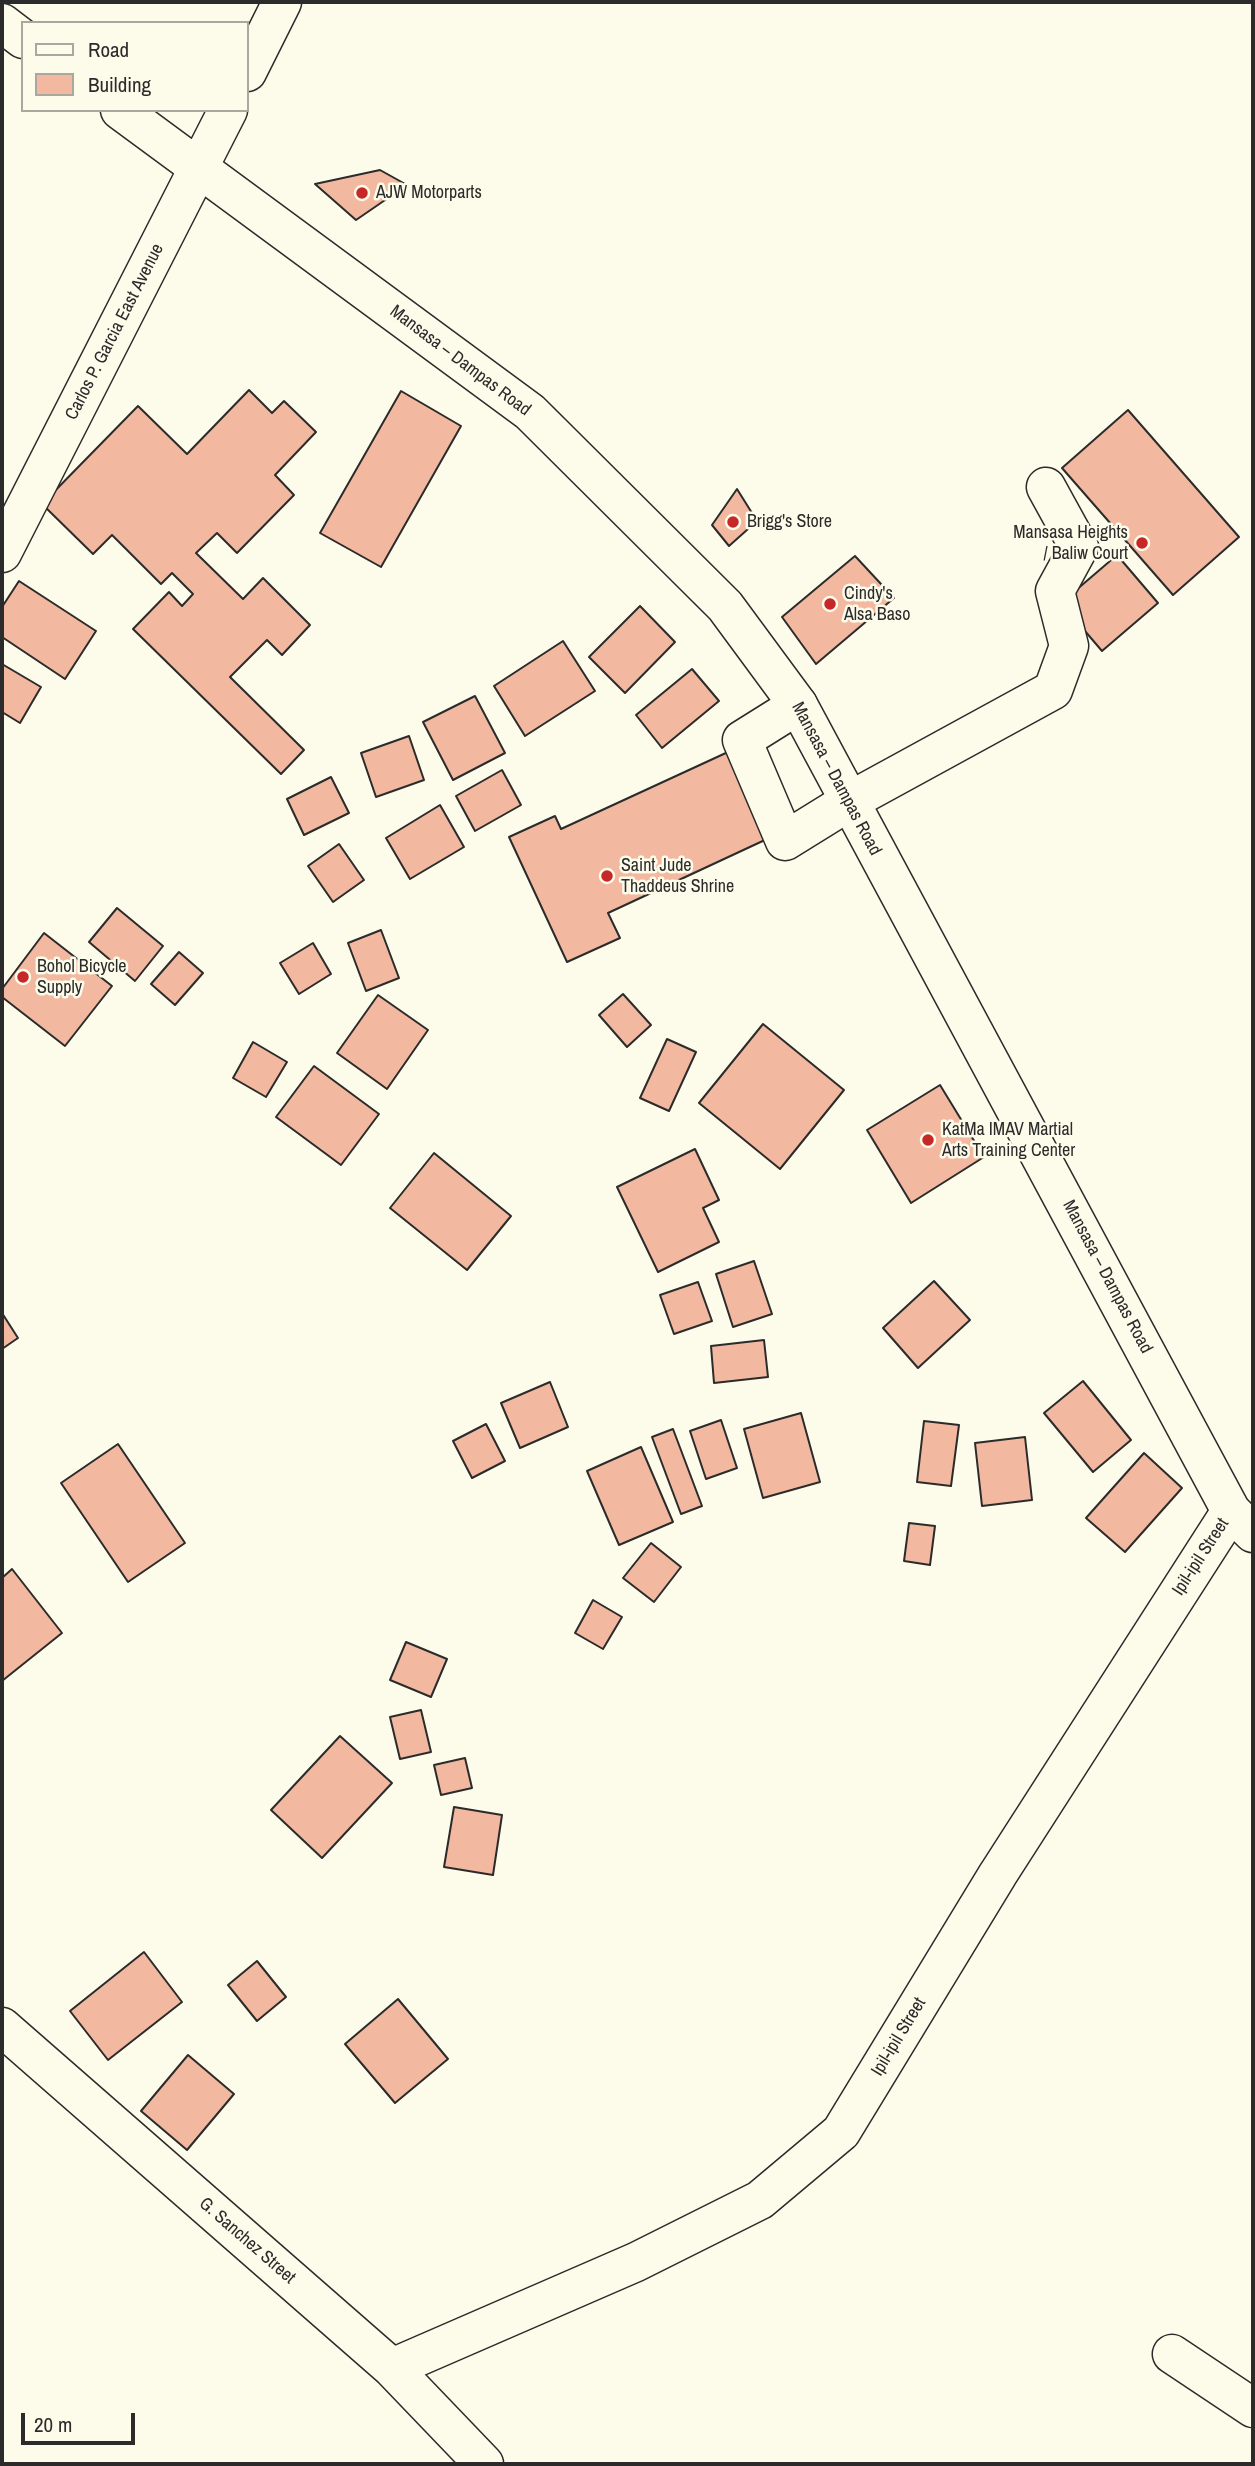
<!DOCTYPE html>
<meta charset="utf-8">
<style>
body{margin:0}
#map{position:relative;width:1255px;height:2466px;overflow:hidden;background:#fdfbea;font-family:"Archivo Narrow",sans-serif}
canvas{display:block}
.frame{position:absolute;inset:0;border:4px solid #2b2b2b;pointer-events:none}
.legend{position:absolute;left:21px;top:21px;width:228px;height:91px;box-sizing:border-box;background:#fdfbea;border:2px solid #a9a89e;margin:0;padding:9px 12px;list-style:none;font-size:21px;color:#2b2b2b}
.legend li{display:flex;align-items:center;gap:14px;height:35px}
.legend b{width:35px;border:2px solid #a9a89e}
.scale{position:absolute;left:21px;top:2413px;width:114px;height:32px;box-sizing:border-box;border:4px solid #2b2b2b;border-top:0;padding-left:9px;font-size:21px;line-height:24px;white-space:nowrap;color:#2b2b2b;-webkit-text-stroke:5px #fdfbea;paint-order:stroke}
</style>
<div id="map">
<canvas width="1255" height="2466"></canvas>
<div class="frame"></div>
<ul class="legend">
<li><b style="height:9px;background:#fdfbea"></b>Road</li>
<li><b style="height:19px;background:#f2b8a0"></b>Building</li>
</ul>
<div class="scale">20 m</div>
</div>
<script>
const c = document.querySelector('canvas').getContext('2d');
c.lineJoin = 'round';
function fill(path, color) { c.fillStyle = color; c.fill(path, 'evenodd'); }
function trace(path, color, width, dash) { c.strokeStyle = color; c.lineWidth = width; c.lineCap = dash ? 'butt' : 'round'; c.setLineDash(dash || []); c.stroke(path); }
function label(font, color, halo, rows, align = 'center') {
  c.font = font + ' "Archivo Narrow",sans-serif'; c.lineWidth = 5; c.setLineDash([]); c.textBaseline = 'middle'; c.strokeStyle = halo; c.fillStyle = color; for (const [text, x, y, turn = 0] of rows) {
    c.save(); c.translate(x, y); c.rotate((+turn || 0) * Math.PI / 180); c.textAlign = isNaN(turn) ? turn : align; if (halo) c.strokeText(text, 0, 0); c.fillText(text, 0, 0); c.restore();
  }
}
const building = new Path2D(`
 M380,170L407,185L356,220L315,184Z
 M249,390L272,413L284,401L316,432L275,475L294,495L237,553L217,533L196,553L243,599L263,578L310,625L282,655L267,640L230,677L304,750L281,774L133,629L169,592L182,606L193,594L172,573L161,584L112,535L93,554L42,504L138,406L187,454Z
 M401,391L461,426L381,567L320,533Z
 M1128,410L1239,537L1173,595L1062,468Z
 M737,489L757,521L729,546L712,525Z
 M1117,555L1158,603L1102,651L1061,603Z
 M855,556L894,598L816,664L782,617Z
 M19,581L96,631L65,679L2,637V607Z
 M640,606L675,642L625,693L589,657Z
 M563,641L595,691L525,736L494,686Z
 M2,664L41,687L20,723L2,712Z
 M692,669L719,701L662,748L636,715Z
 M475,696L505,753L453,780L423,722Z
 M409,736L424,780L376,797L361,753Z
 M728,752L767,839L608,913L620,938L567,962L509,837L555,816L561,829Z
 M502,770L521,805L475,831L456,796Z
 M331,777L349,813L304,835L287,799Z
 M440,805L464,847L410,879L386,838Z
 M339,844L364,880L333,902L308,866Z
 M117,908L163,946L135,981L89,942Z
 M381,930L399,978L366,991L348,943Z
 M44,933L112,986L65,1046L2,997V989Z
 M313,943L331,974L299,994L280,963Z
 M179,952L203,973L175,1005L151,984Z
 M623,994L651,1025L627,1047L599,1015Z
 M378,995L428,1030L387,1089L337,1053Z
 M763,1024L844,1090L780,1169L699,1103Z
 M667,1039L696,1052L669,1111L640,1098Z
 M253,1042L287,1062L266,1097L233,1078Z
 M314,1066L379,1114L341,1165L276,1117Z
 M940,1085L984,1157L911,1203L867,1130Z
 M695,1149L719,1200L703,1208L719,1242L658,1272L617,1187Z
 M434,1153L511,1216L467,1270L390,1208Z
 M754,1261L772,1314L733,1327L716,1274Z
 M934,1281L970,1320L918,1368L883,1328Z
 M698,1282L712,1321L674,1334L660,1295Z
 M2,1313L18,1338L2,1349Z
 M764,1340L768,1377L714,1383L711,1346Z
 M1083,1381L1131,1440L1093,1472L1044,1413Z
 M550,1382L568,1427L520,1448L501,1403Z
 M801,1413L820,1482L763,1498L744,1429Z
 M721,1420L737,1468L706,1479L690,1431Z
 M924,1421L959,1425L951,1486L917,1482Z
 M486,1424L505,1461L472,1478L453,1441Z
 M673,1429L702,1506L681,1514L652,1437Z
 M1025,1437L1032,1500L982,1506L975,1443Z
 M118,1444L185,1543L128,1582L61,1483Z
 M641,1447L673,1522L619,1545L587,1471Z
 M1144,1453L1182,1488L1125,1552L1086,1518Z
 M909,1523L935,1526L930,1565L904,1561Z
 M651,1543L681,1567L654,1602L623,1578Z
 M12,1569L62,1633L2,1681V1578Z
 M593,1600L622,1617L603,1649L575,1633Z
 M406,1642L447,1659L431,1697L390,1680Z
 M421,1710L431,1752L400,1759L390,1717Z
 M340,1736L392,1783L322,1858L271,1810Z
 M465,1758L472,1788L441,1795L434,1765Z
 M454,1807L502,1815L493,1875L444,1867Z
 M144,1952L182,2002L108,2060L70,2011Z
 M257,1961L286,1997L257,2021L228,1985Z
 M398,1999L448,2059L395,2103L345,2044Z
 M188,2055L234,2094L187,2150L141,2111Z`);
const minor = new Path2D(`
 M798,705L742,740L785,841L848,802L1053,690L1069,646L1055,591L1079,547L1046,487
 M2,2027L392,2368L484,2464
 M1172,2354L1253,2408
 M392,2368L636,2262L760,2200L841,2132L998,1874L1231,1511`);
const major = new Path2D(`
 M2,23L23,39
 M247,72L282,2
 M120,110L530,412L725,606L798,705L1231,1511L1253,1533
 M2,553L228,110`);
const markers = [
 [362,193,7,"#c62828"],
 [733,522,7,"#c62828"],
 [1142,543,7,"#c62828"],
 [830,604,7,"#c62828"],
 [607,876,7,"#c62828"],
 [23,977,7,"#c62828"],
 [928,1140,7,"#c62828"]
];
const poiNames = [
 ["AJW Motorparts",376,193],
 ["Brigg's Store",747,522],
 ["Mansasa Heights",1128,533,"right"],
 ["/ Baliw Court",1128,554,"right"],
 ["Cindy's",844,594],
 ["Alsa Baso",844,615],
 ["Saint Jude",621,866],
 ["Thaddeus Shrine",621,887],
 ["Bohol Bicycle",37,967],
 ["Supply",37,988],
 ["KatMa IMAV Martial",942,1130],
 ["Arts Training Center",942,1151]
];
const streetNames = [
 ["Carlos P. Garcia East Avenue",115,332,-63],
 ["Mansasa – Dampas Road",460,361,37],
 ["Mansasa – Dampas Road",836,779,62],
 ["Mansasa – Dampas Road",1107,1277,62],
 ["Ipil-ipil Street",1201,1557,-57],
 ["Ipil-ipil Street",899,2037,-59],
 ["G. Sanchez Street",247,2241,41]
];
fill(building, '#f2b8a0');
trace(building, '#2b2b2b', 2);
trace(minor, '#2b2b2b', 41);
trace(major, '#2b2b2b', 41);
trace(minor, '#fdfbea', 38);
trace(major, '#fdfbea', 38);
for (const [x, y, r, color] of markers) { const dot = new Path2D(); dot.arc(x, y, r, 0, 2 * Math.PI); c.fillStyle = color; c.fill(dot); trace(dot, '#fdfbea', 2.5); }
label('18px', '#2b2b2b', '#fdfbea', poiNames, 'left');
label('18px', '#2b2b2b', '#fdfbea', streetNames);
</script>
